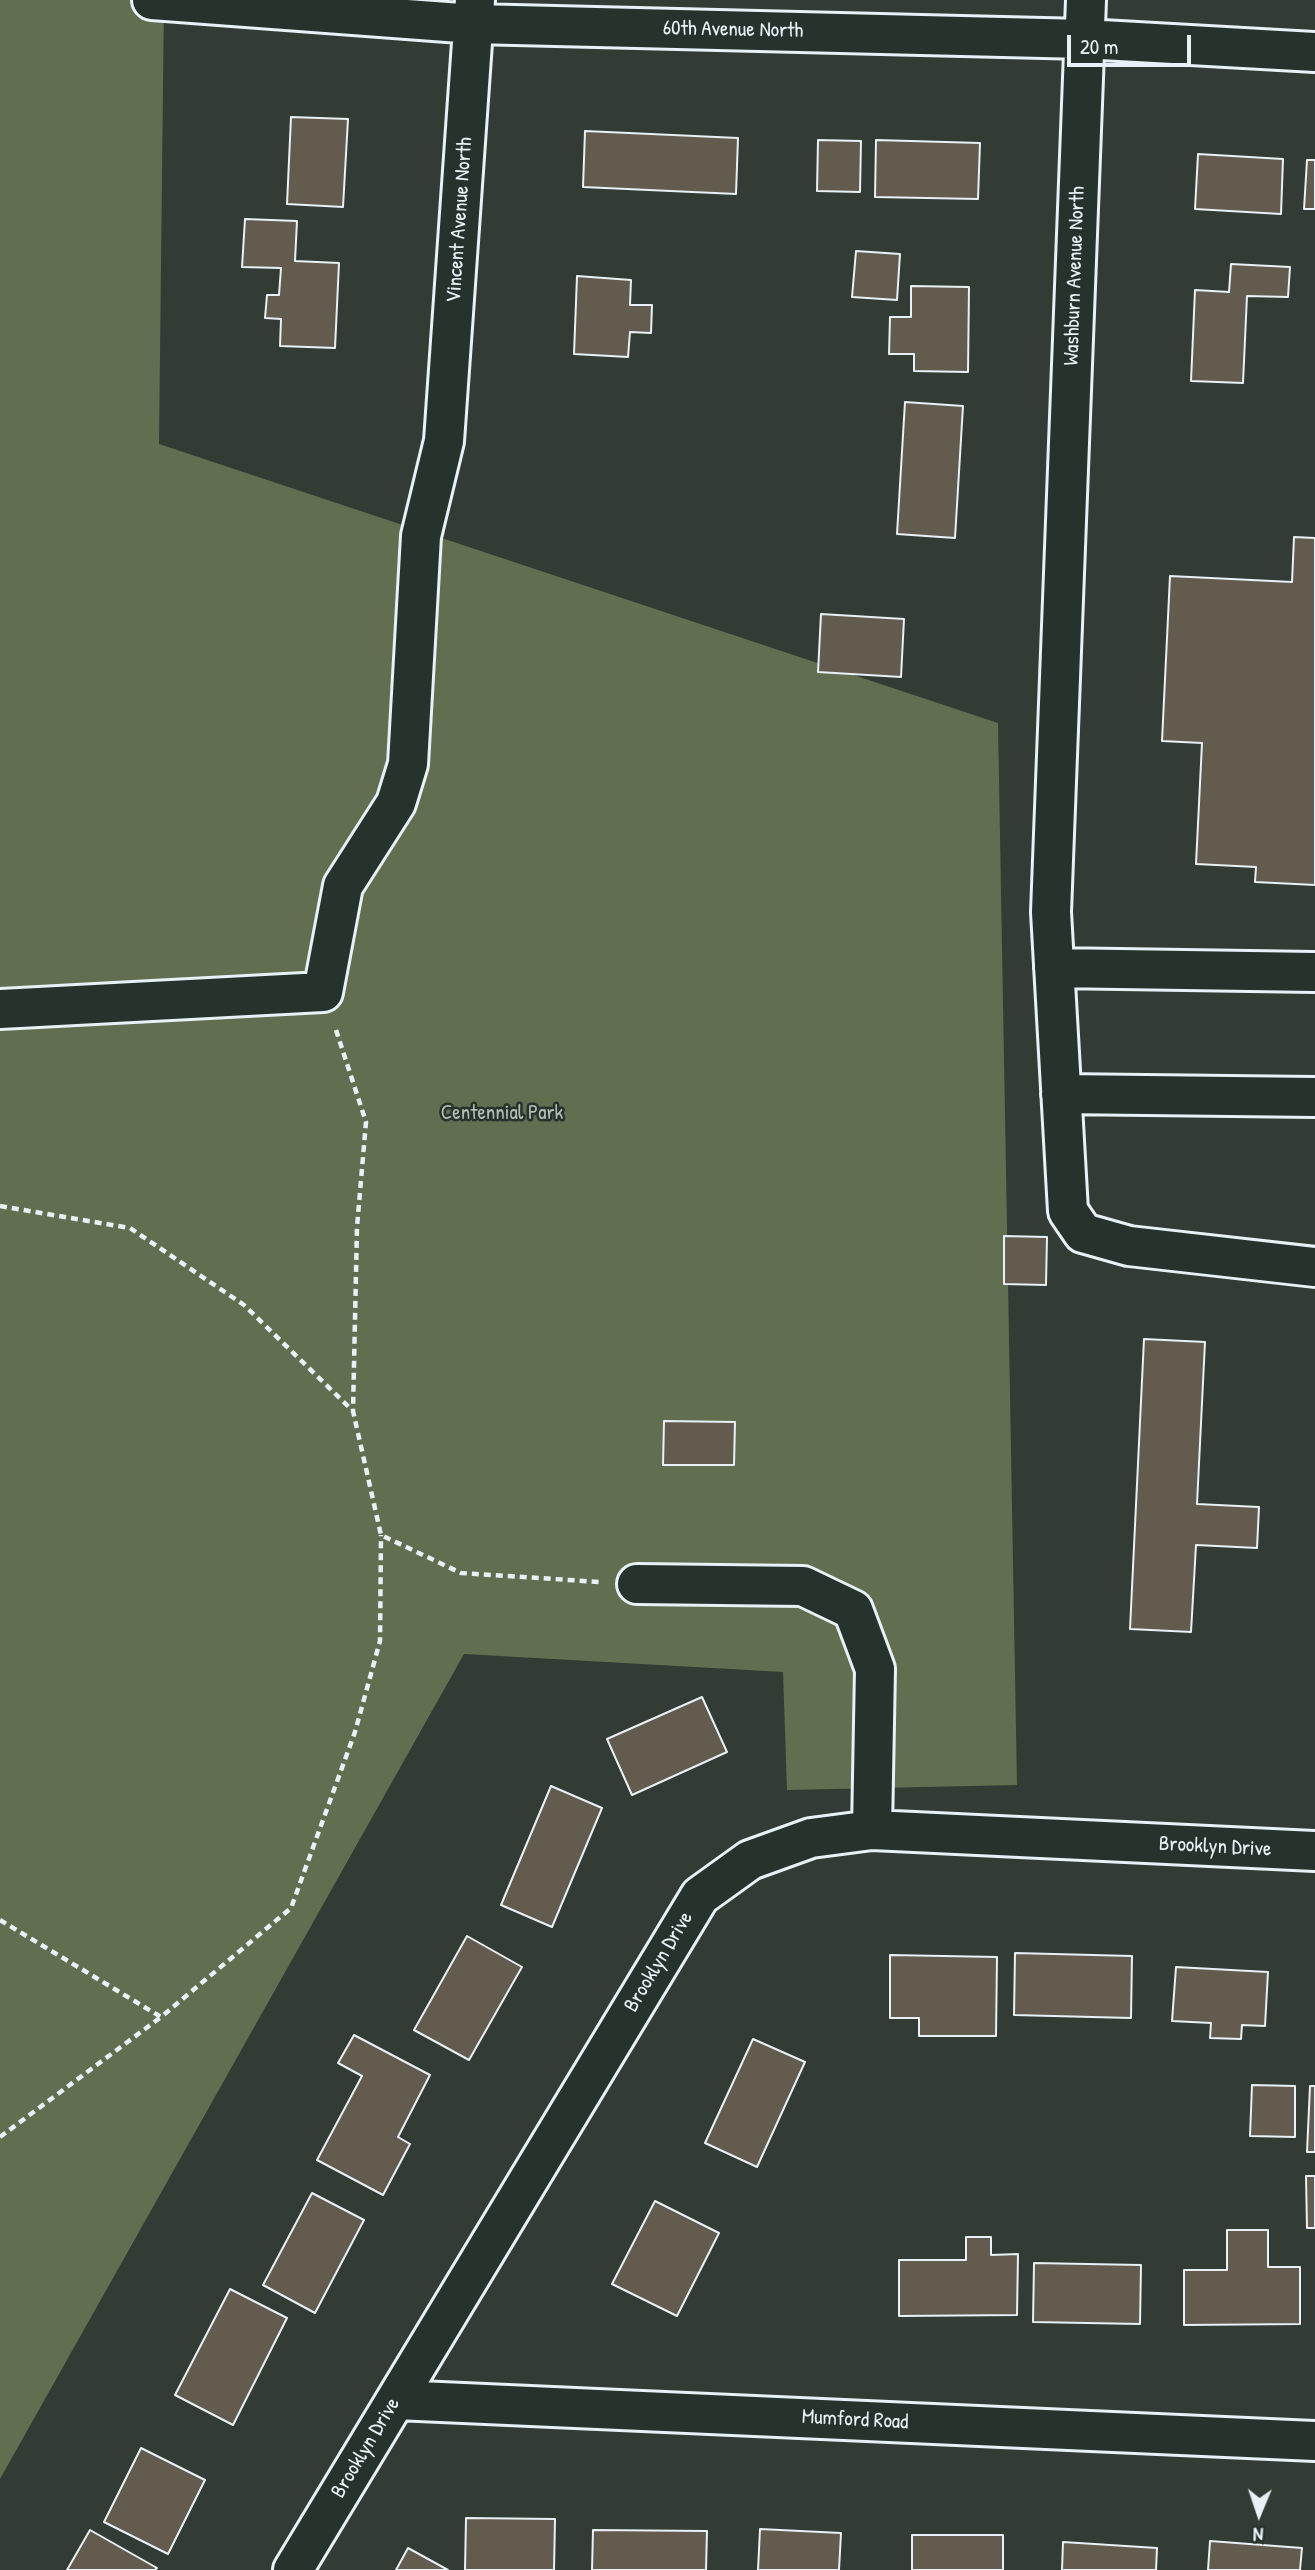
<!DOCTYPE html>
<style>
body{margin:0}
#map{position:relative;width:1315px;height:2570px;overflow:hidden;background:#323b34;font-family:"Patrick Hand",sans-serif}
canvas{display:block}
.north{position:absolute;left:1224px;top:2479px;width:70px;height:70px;-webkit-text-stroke:5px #26332d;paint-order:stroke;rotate:182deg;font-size:19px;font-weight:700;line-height:28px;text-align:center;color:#e8f1f8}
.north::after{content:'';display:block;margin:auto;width:24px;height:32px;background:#e8f1f8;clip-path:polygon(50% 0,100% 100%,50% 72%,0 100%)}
.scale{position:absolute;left:1067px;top:35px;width:124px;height:32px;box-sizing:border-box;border:4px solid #e8f1f8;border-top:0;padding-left:9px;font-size:21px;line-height:24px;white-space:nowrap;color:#e8f1f8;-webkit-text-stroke:5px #26332d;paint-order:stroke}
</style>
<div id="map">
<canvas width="1315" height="2570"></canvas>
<div class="north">N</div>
<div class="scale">20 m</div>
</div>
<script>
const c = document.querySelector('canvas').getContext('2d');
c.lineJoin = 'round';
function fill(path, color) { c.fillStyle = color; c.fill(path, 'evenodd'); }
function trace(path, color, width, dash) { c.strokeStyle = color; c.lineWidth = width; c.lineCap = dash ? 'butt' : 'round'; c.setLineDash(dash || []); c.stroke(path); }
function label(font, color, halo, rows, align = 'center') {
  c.font = font + ' "Patrick Hand",sans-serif'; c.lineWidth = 5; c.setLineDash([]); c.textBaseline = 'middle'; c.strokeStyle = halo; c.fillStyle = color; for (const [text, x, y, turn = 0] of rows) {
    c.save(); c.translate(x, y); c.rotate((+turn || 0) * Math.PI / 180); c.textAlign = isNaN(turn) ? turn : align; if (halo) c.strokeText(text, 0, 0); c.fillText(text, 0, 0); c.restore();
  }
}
const green = new Path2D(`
 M0,0H164L159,444L998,723L1017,1785L787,1790L783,1672L464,1654L0,2479Z`);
const building = new Path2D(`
 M291,117L348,119L343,207L287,204Z
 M585,131L738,138L736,194L583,187Z
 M818,140L861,141L860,192L817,191Z
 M876,140L980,143L978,199L875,197Z
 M1198,154L1283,159L1281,214L1195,209Z
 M1307,160H1315V209H1304Z
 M245,219L297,221L295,261L339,263L335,348L280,346L281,319L265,318L267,295H279L281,268L242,267Z
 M856,251L900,254L897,300L852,297Z
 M1231,264L1290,267L1288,297L1247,296L1243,383L1191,381L1195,290L1229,292Z
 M577,276L631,280L630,305H652L651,333L630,332L628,357L574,354Z
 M911,286L969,287L968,372L914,371V354H889L890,317H911Z
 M905,402L963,406L955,538L897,534Z
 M1294,537L1315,538V885L1255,882L1256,867L1196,864L1202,743L1162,741L1170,576L1292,582Z
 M821,614L904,619L901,677L818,672Z
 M1004,1236L1047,1237L1046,1285L1004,1284Z
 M1144,1339L1205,1342L1197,1504L1259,1507L1257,1548L1196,1545L1191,1632L1130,1629Z
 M664,1421L735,1422L734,1465H663Z
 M702,1697L727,1752L632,1795L607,1739Z
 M551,1786L602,1808L552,1927L501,1905Z
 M467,1936L522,1967L469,2060L414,2030Z
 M1015,1953L1132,1956L1131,2018L1014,2015Z
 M890,1955L997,1957L996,2036H919V2018H890Z
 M1176,1967L1268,1972L1265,2026L1242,2025L1241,2039L1210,2038L1211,2023L1172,2021Z
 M354,2035L430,2075L398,2137L410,2144L383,2195L317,2160L362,2076L338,2063Z
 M753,2039L805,2062L757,2167L705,2143Z
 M1252,2085L1295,2086V2137L1250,2136Z
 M1310,2086H1315V2152H1307Z
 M1306,2176H1315V2228H1307Z
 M312,2193L364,2220L315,2313L263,2285Z
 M655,2201L719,2233L677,2316L612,2284Z
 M1227,2230H1268V2267H1300V2324L1184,2325V2270H1227Z
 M966,2237H991V2255L1018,2254L1017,2315L899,2316V2260H966Z
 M1034,2263L1141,2265L1140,2324L1033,2322Z
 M230,2289L287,2318L233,2425L175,2395Z
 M141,2448L205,2480L168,2554L104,2522Z
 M466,2518L555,2519L554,2570H465Z
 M760,2529L841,2533L839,2570H758Z
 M90,2530L157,2568L155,2570H67Z
 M593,2530L707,2531L706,2570H592Z
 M912,2535H1003V2570H912Z
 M1210,2541L1302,2548L1300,2570H1208Z
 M1063,2542L1157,2548L1156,2570H1062Z
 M408,2548L448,2570H396Z`);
const path = new Path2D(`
 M336,1030L366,1122L357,1227L353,1411
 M0,1206L130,1228L244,1305L353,1411L381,1535L461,1573L600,1582
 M0,1920L161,2017L291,1908L355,1732L380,1641L381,1535
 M0,2137L161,2017`);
const minor = new Path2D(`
 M152,0L474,24L1084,39L1315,52
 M1086,0L1051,912L1068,1211L1083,1233L1129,1246L1315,1267
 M1054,968L1315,972
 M0,1009L323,992L343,886L396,803L408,764L421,536L444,441L475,0
 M1061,1094L1315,1097
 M637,1584L803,1586L853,1610L875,1669L872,1830
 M396,2400L1315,2441
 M293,2570L700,1896L750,1860L811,1838L872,1830L1315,1851`);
const streetNames = [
 ["60th Avenue North",733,30,1],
 ["Vincent Avenue North",460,220,-86],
 ["Washburn Avenue North",1075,276,-88],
 ["Brooklyn Drive",1215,1847,3],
 ["Brooklyn Drive",659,1962,-59],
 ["Mumford Road",855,2420,3],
 ["Brooklyn Drive",366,2448,-59]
];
const parkNames = [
 ["Centennial Park",502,1113]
];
fill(green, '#616e4f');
fill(building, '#645b4f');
trace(building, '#e8f1f8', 2);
trace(minor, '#e8f1f8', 44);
trace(path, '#e8f1f8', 4.5, [7, 5]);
trace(minor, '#26332d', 38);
label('21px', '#e8f1f8', '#26332d', streetNames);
label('21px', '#b2bdb4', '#26332d', parkNames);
</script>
